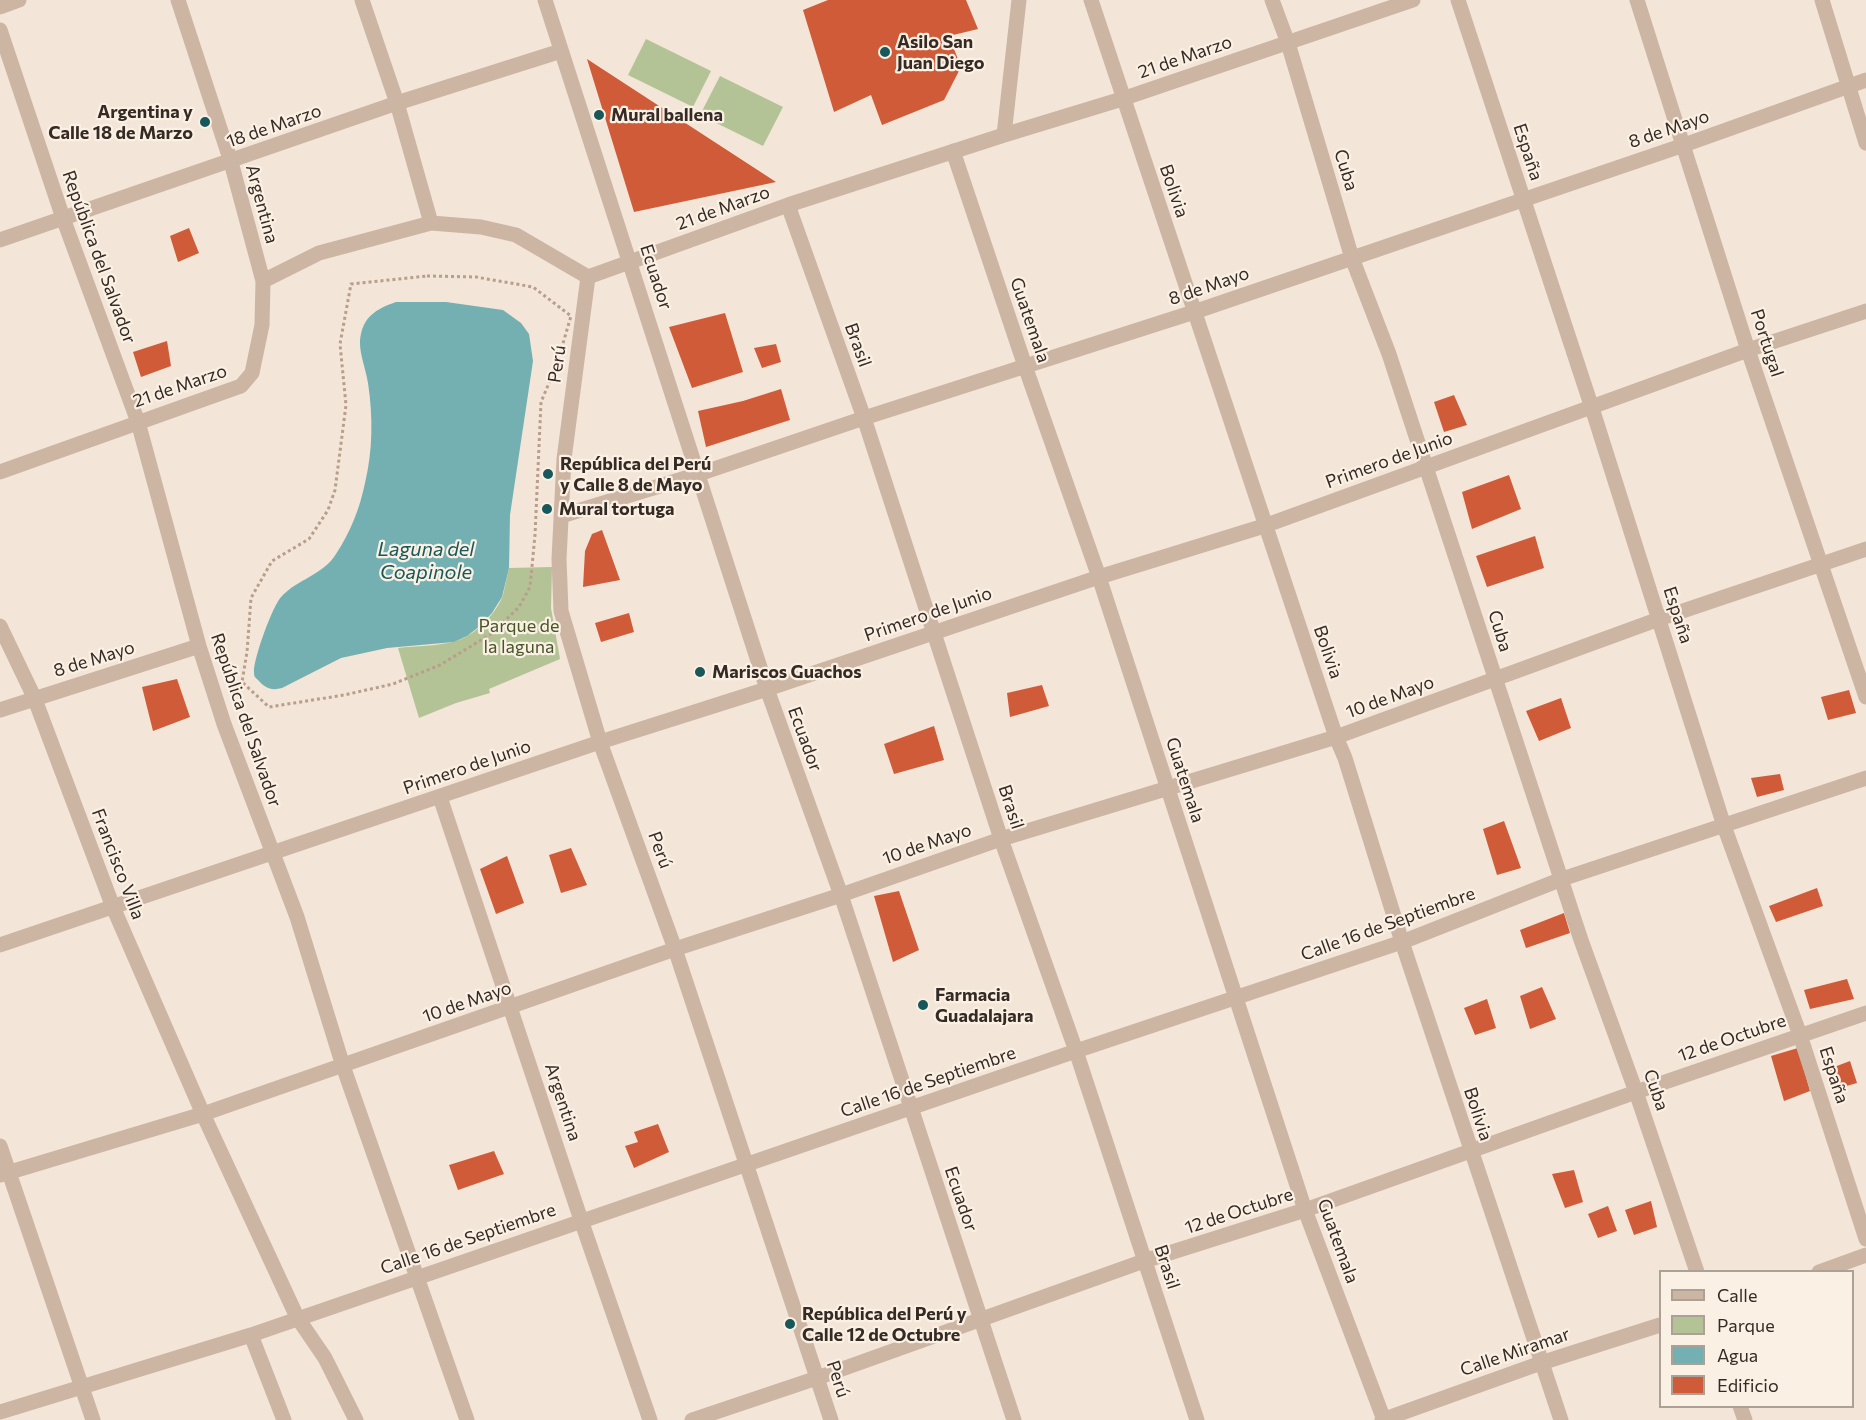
<!DOCTYPE html>
<meta charset="utf-8">
<style>
body{margin:0}
#map{position:relative;width:1866px;height:1420px;overflow:hidden;background:#f3e5d7;font-family:Commissioner,sans-serif}
canvas{display:block}
.legend{position:absolute;left:1659px;top:1270px;width:195px;height:138px;box-sizing:border-box;background:#faf0e3;border:2px solid #aca197;margin:0;padding:8px 10px;list-style:none;font-size:18px;color:#362a25}
.legend li{display:flex;align-items:center;gap:12px;height:30px}
.legend b{width:30px;border:2px solid #aca197}
</style>
<div id="map">
<canvas width="1866" height="1420"></canvas>
<ul class="legend">
<li><b style="height:8px;background:#ccb5a2"></b>Calle</li>
<li><b style="height:16px;background:#b4c396"></b>Parque</li>
<li><b style="height:16px;background:#74b0b2"></b>Agua</li>
<li><b style="height:16px;background:#d05b38"></b>Edificio</li>
</ul>
</div>
<script>
const c = document.querySelector('canvas').getContext('2d');
c.lineJoin = 'round';
function fill(path, color) { c.fillStyle = color; c.fill(path, 'evenodd'); }
function trace(path, color, width, dash) { c.strokeStyle = color; c.lineWidth = width; c.lineCap = dash ? 'butt' : 'round'; c.setLineDash(dash || []); c.stroke(path); }
function label(font, color, halo, rows, align = 'center') {
  c.font = font + ' Commissioner,sans-serif'; c.lineWidth = 4.5; c.setLineDash([]); c.textBaseline = 'middle'; c.strokeStyle = halo; c.fillStyle = color; for (const [text, x, y, turn = 0] of rows) {
    c.save(); c.translate(x, y); c.rotate((+turn || 0) * Math.PI / 180); c.textAlign = isNaN(turn) ? turn : align; if (halo) c.strokeText(text, 0, 0); c.fillText(text, 0, 0); c.restore();
  }
}
const green = new Path2D(`
 M646,39L711,71L693,107L628,75Z
 M720,76L783,107L763,146L700,115Z
 M552,567L551,608L560,659L489,689L490,693L456,703L419,718L398,648C416,646 436,646 453,642C473,637 496,615 503,595C505,586 507,577 509,568Z`);
const water = new Path2D(`
 M396,302H446L503,310L521,323L529,334L533,361L510,515L509,568L502,597L492,613L480,626L467,636L454,642L387,648L341,658L282,688C271,691 265,688 258,680C255,677 254,677 254,672C253,660 273,604 282,596C298,579 323,575 336,554C350,533 360,508 365,483C373,450 373,416 368,383C366,368 357,349 361,334C365,315 379,308 396,302Z`);
const building = new Path2D(`
 M828,0H966L978,29L949,36L961,67L944,100L882,125L871,95L834,112L803,10Z
 M587,59L776,182L634,212Z
 M189,228L199,253L178,262L170,236Z
 M725,313L743,372L692,388L669,327Z
 M167,341L171,366L141,377L133,352Z
 M776,344L781,362L762,368L754,348Z
 M781,389L790,420L706,447L698,411L743,401Z
 M1454,395L1467,425L1444,432L1434,402Z
 M1509,475L1521,509L1472,529L1462,492Z
 M602,530L620,580L583,587L585,551L592,534Z
 M1535,536L1544,568L1487,587L1476,556Z
 M629,613L634,632L601,642L595,623Z
 M177,679L190,717L153,731L142,687Z
 M1042,685L1049,706L1010,717L1007,693Z
 M1849,690L1856,713L1828,720L1821,697Z
 M1561,698L1571,728L1539,741L1526,711Z
 M934,726L944,760L894,774L884,744Z
 M1780,774L1784,790L1757,797L1751,778Z
 M1504,821L1521,868L1497,875L1483,829Z
 M571,848L587,885L561,893L549,855Z
 M507,856L524,903L496,914L480,869Z
 M1817,888L1823,906L1776,922L1769,906Z
 M899,891L919,950L893,962L874,896Z
 M1564,913L1570,933L1526,948L1520,930Z
 M1847,979L1854,999L1810,1009L1804,990Z
 M1542,987L1556,1019L1530,1029L1520,996Z
 M1487,999L1496,1028L1475,1035L1464,1008Z
 M1798,1048L1810,1091L1784,1101L1771,1056Z
 M1850,1061L1857,1083L1836,1089L1829,1069Z
 M658,1124L669,1152L634,1168L625,1146L638,1142L634,1132Z
 M494,1151L504,1174L458,1190L449,1165Z
 M1574,1170L1583,1202L1565,1208L1552,1174Z
 M1651,1201L1657,1227L1634,1235L1625,1210Z
 M1608,1206L1617,1231L1598,1238L1588,1214Z`);
const path = new Path2D(`
 M427,276L476,277L533,287L571,316L557,364L541,402L535,535L530,587L519,607L491,634L440,665L393,684L344,695L269,707L242,682L247,652L251,598L272,561L309,539L328,510L335,490L346,405L340,344L351,284Z`);
const minor = new Path2D(`
 M362,0L397,103L431,223
 M545,0L767,689L841,895L1014,1420
 M1091,0L1336,737L1345,758L1402,942L1561,1420
 M1272,0L1288,43L1352,258L1389,354L1581,940L1636,1092L1697,1272
 M1458,0L1592,408L1724,826L1800,1035L1866,1239
 M1637,0L1748,350L1866,697
 M1822,0L1866,143
 M0,7L19,0
 M0,30L63,218L138,422L199,646L224,724L297,917L343,1066L467,1420
 M1004,135L1019,0
 M953,151L1025,366L1099,577L1305,1210L1384,1420
 M788,205L864,418L1001,839L1076,1051L1197,1420
 M0,240L397,103L561,51
 M588,277L564,459L559,559L561,611L600,742L675,949L831,1420
 M263,281L319,253L431,223L481,227L516,235L588,277L788,205L1004,135L1122,99L1413,0
 M0,472L241,386L252,373L262,325L263,281L231,162L178,0
 M561,516L699,474L864,418L1194,312L1684,145L1866,80
 M0,626L34,697L113,907L203,1114L297,1317L325,1358L356,1420
 M0,710L199,646
 M440,797L581,1220L650,1420
 M0,945L600,742L767,689L1099,577L1264,526L1748,350L1866,311
 M0,1146L93,1420
 M0,1175L203,1114L675,949L841,895L1001,839L1336,737L1659,619L1866,549
 M1819,1272L1866,1255
 M251,1335L284,1420
 M1740,1406L1745,1420
 M0,1412L251,1335L1076,1051L1402,942L1562,879L1866,778
 M692,1420L817,1378L1144,1261L1305,1210L1636,1092L1866,1013
 M1382,1420L1541,1363L1660,1325`);
const markers = [
 [885,52,6,"#18575a"],
 [599,115,6,"#18575a"],
 [205,122,6,"#18575a"],
 [548,474,6,"#18575a"],
 [547,509,6,"#18575a"],
 [700,672,6,"#18575a"],
 [923,1005,6,"#18575a"],
 [790,1324,6,"#18575a"]
];
const poiNames = [
 ["Asilo San",897,42],
 ["Juan Diego",897,63],
 ["Argentina y",193,112,"right"],
 ["Calle 18 de Marzo",193,133,"right"],
 ["Mural ballena",611,115],
 ["República del Perú",560,464],
 ["y Calle 8 de Mayo",560,485],
 ["Mural tortuga",559,509],
 ["Mariscos Guachos",712,672],
 ["Farmacia",935,995],
 ["Guadalajara",935,1016],
 ["República del Perú y",802,1314],
 ["Calle 12 de Octubre",802,1335]
];
const streetNames = [
 ["21 de Marzo",1185,57,-19],
 ["18 de Marzo",274,126,-19],
 ["8 de Mayo",1669,129,-19],
 ["España",1528,152,72],
 ["Cuba",1346,170,73],
 ["Bolivia",1174,191,71],
 ["Argentina",262,204,75],
 ["21 de Marzo",723,208,-20],
 ["República del Salvador",99,257,70],
 ["Ecuador",656,277,72],
 ["8 de Mayo",1209,286,-19],
 ["Guatemala",1030,320,71],
 ["Portugal",1767,343,72],
 ["Brasil",858,345,70],
 ["Perú",557,364,-82],
 ["21 de Marzo",180,386,-19],
 ["Primero de Junio",1389,460,-20],
 ["Primero de Junio",928,614,-19],
 ["España",1678,615,72],
 ["Cuba",1500,631,73],
 ["Bolivia",1328,652,71],
 ["8 de Mayo",94,659,-17],
 ["10 de Mayo",1390,697,-20],
 ["República del Salvador",246,720,71],
 ["Ecuador",805,739,70],
 ["Primero de Junio",467,767,-19],
 ["Guatemala",1185,780,72],
 ["Brasil",1011,807,72],
 ["10 de Mayo",927,844,-19],
 ["Perú",660,850,70],
 ["Francisco Villa",118,864,69],
 ["Calle 16 de Septiembre",1388,924,-20],
 ["10 de Mayo",467,1002,-19],
 ["12 de Octubre",1732,1038,-19],
 ["España",1834,1075,72],
 ["Calle 16 de Septiembre",928,1082,-19],
 ["Cuba",1656,1090,71],
 ["Argentina",563,1102,72],
 ["Bolivia",1478,1114,72],
 ["Ecuador",961,1199,71],
 ["12 de Octubre",1239,1211,-18],
 ["Calle 16 de Septiembre",468,1239,-19],
 ["Guatemala",1338,1241,70],
 ["Brasil",1167,1267,72],
 ["Calle Miramar",1515,1352,-19],
 ["Perú",838,1379,72]
];
const parkNames = [
 ["Parque de",519,626],
 ["la laguna",519,647]
];
const waterNames = [
 ["Laguna del",426,549],
 ["Coapinole",426,572]
];
fill(green, '#b4c396');
fill(water, '#74b0b2');
fill(building, '#d05b38');
trace(path, '#b89e8c', 3, [3, 3]);
trace(minor, '#ccb5a2', 15);
for (const [x, y, r, color] of markers) { const dot = new Path2D(); dot.arc(x, y, r, 0, 2 * Math.PI); c.fillStyle = color; c.fill(dot); trace(dot, '#faf0e3', 2); }
label('bold 18px', '#362a25', '#faf0e3', poiNames, 'left');
label('18px', '#362a25', '#faf0e3', streetNames);
label('18px', '#455627', '#faf0e3', parkNames);
label('italic 20px', '#18575a', '#faf0e3', waterNames);
</script>
